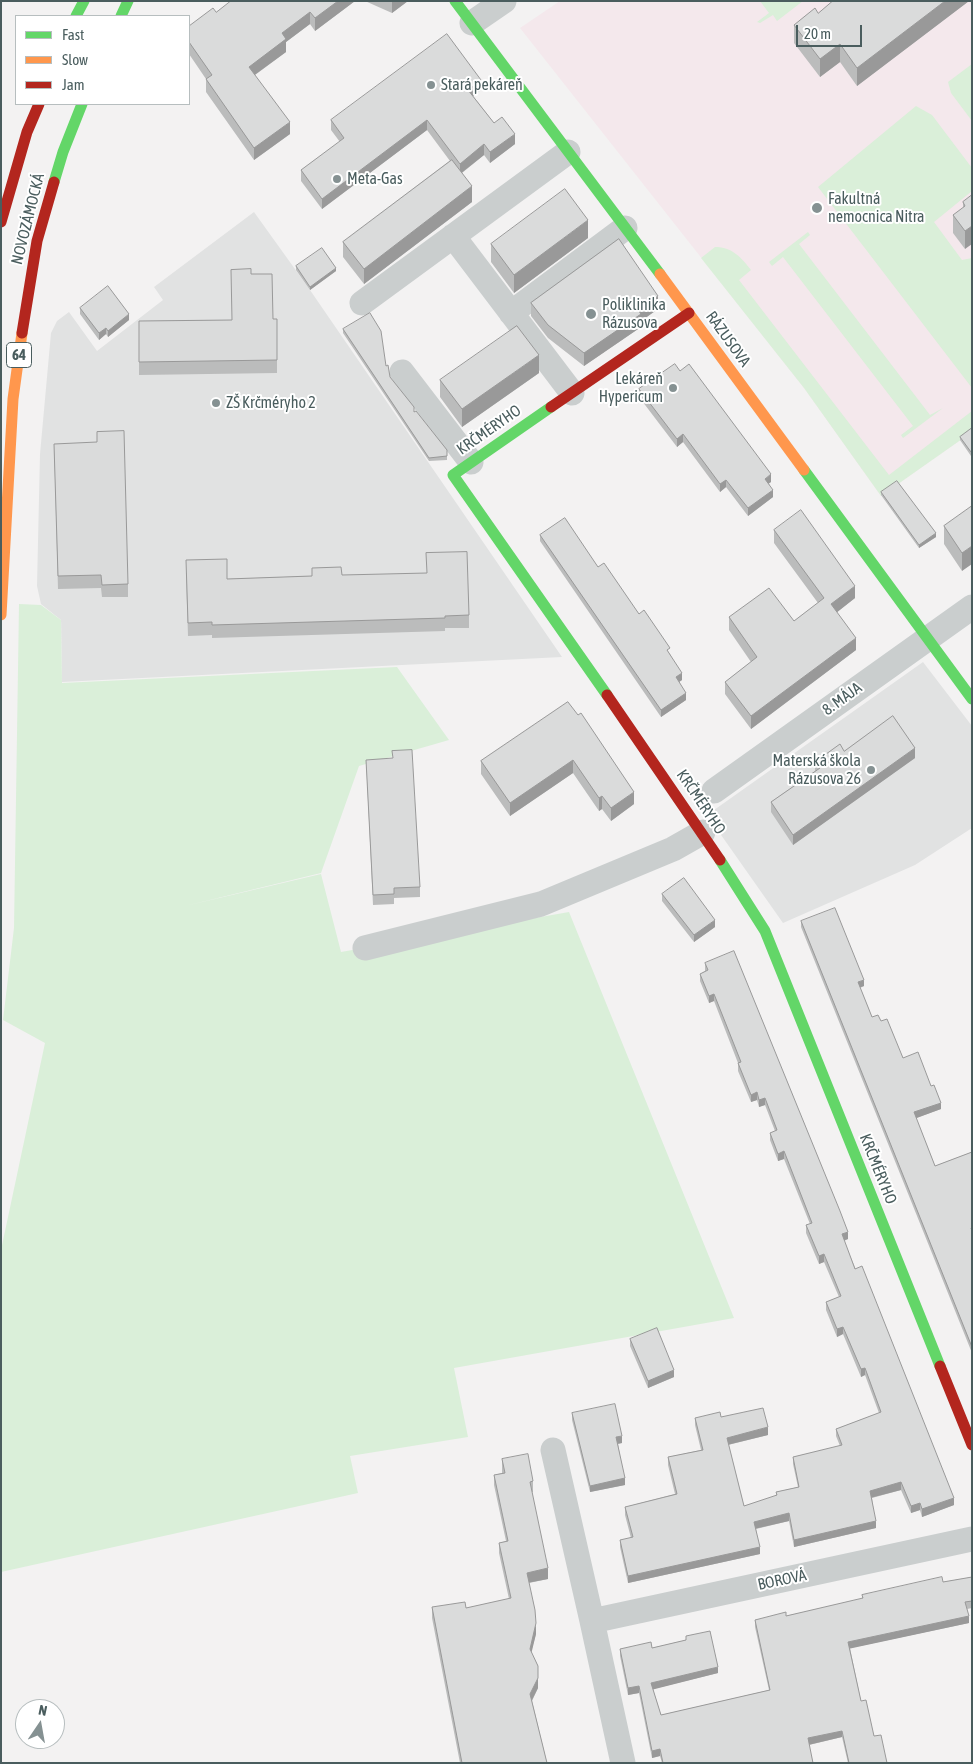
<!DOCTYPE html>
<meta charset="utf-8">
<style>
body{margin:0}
#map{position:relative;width:973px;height:1764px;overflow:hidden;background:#f3f2f2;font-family:"Asap Condensed",sans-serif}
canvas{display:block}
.frame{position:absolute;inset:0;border:2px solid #4a5d5e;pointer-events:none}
.legend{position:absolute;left:15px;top:15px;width:175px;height:90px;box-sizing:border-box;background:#fff;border:1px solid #b7bebf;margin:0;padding:6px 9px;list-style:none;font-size:15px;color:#4a5d5e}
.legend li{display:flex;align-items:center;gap:10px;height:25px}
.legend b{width:25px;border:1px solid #b7bebf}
.north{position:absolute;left:15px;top:1699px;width:50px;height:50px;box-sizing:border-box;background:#fff;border:1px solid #b7bebf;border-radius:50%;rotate:12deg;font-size:14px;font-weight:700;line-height:20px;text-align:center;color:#4a5d5e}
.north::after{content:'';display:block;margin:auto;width:18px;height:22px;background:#859192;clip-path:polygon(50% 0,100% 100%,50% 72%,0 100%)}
.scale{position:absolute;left:796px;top:25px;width:66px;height:22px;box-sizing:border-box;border:2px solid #4a5d5e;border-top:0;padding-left:6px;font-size:15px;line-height:18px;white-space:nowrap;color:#4a5d5e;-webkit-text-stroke:4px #fff;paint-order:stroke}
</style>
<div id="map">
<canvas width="973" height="1764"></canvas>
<div class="frame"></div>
<ul class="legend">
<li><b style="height:6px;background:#63d668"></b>Fast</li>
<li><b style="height:6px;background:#ff974d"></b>Slow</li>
<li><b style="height:6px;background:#b3261e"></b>Jam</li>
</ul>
<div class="north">N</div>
<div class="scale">20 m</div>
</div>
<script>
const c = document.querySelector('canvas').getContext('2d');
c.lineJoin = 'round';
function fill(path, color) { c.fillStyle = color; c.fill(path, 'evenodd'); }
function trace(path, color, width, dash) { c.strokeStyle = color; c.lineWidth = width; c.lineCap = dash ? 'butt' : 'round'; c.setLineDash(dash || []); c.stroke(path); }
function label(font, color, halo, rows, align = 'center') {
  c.font = font + ' "Asap Condensed",sans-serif'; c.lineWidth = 4; c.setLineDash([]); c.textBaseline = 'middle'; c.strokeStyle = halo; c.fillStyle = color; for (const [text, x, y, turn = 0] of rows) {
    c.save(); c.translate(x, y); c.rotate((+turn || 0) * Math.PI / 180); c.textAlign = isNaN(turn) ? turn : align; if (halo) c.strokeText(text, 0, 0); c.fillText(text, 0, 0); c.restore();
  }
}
const education = new Path2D(`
 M254,212L310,290L562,657L62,682L61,620L41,604L37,586L40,454L51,333L57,321L69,312L97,351L163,300L154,287Z
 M923,662L972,726V828L915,865L783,923L707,815Z`);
const medical = new Path2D(`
 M560,1H972V432L881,496L804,388L520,28Z`);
const green = new Path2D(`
 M760,1H803L777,21L773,15L760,23L757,22L769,13Z
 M972,64V121L951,93L948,82Z
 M916,106L932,115L972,168V191L934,222L962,260L972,258V388L818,187Z
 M808,232L810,235L799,244L930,415L943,408L903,438L901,435L913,426L783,257L772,266L769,262Z
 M715,247C732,247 741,257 751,270L739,280L889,475L972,411V432L881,496L804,388L701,258Z
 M19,604L41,605L61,620L62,683L397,667L449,740L359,766L321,873L185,906L321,874L341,952L569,912L734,1318L454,1368L468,1437L350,1456L358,1493L1,1572V1250L45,1043L3,1020L14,928Z`);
const street = new Path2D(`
 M472,23L504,1
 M453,236L572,393
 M362,303L568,152
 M511,313L625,228
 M402,372L471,462
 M714,791L972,607
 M365,948L541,904L673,849L703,832
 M553,1450L592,1621L972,1539
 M592,1621L623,1763`);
const fast = new Path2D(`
 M455,1L660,274
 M76,16L84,1
 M121,16L128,1
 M54,182L63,152L82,104
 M551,407L453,475L607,695
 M804,470L972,699
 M720,860L765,931L940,1366`);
const slow = new Path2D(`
 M660,274L804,470
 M1,615L13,399L22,333`);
const jam = new Path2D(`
 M1,222L27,132L39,104
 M22,333L37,241L54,182
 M551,407L689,313
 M607,695L720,860
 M940,1366L972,1445`);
const wall = new Path2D(`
 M355,1L315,31L310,24L286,42V52L255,75L290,134L254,160L206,92V79L189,54V26L216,12Z
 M365,1H408L392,13Z
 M969,1L857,86L840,62L820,77L794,43V25L818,13Z
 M481,90L473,96L494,123L515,144L490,163L484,155L462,173L472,202L364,284L343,257V242L450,161L427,130L322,209L301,181V170L340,142L331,130V120Z
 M972,195L965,249L953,233V215L963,208V202Z
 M588,238L514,293L491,262V244Z
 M296,266L336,271L310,290L296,270Z
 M251,274L273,319H277V373L139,375V321L232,320Z
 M531,303L658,309L641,321V327L584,366L548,338L531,316Z
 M80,308L129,320L108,337L106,334L99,340L80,314Z
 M343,329L390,377L414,412L447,450V460L429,461L343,333Z
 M539,373L462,427L440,397V380Z
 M639,389L771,482L769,483L773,497L748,516L726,487L720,492L683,442L677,447L639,397Z
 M972,428V455L971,456L960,440V437Z
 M54,444L128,584V597H102L101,588L58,589Z
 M881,492L936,537L919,548L881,495Z
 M972,506L962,571L944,544V526Z
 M774,530L855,598L837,612L856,650L751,729L725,694V682L751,662L729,630V617L794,621L818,603L774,543Z
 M540,535L598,567L639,614L670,654L682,680L679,682L686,700L661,717L540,541Z
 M186,573L227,579L342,575L469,615V628H445V631L212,638V635L188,636Z
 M568,702L634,804L611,821L602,809L599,811L573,773L510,816L481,774V761Z
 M844,751L915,758L793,845L771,812V802L815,771V762Z
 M366,760L420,887V897L394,898V904L373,905Z
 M662,894L715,927L694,942L662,901Z
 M801,921L864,986L860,988L872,1017L881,1021L903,1058L941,1109L916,1118L935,1166L972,1152V1353L801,927Z
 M705,963L848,1239L844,1241L954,1505L922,1517L920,1510L911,1513L901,1490L872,1498L876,1528L794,1547L789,1521L756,1529L760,1554L628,1583L620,1547V1540L631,1538L625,1515V1507L675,1494L668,1465V1457L701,1450L695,1425V1418L721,1417L768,1435L728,1445L744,1506L776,1496V1492L798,1487L793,1464V1457L840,1446L836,1436V1429L879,1413L865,1375L861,1377L843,1334L837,1337L826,1310V1302L839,1297L824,1262L819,1264L806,1233V1225L810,1224L784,1159L778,1161L770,1140V1133L775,1131L765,1105L759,1107L757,1100L751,1102L738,1071V1063L714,1001L709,1003L700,981V974L705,971Z
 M630,1339L674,1377L648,1388L630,1346Z
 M572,1413L622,1443L618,1444L625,1485L590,1492L572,1420Z
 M502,1459L533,1481V1492H532L548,1579L529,1583L536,1634L531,1652L538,1666V1688L532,1701L547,1763H460L432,1618V1607L466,1608L509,1599L499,1553V1543L506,1541L494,1485V1475L502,1473Z
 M972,1577V1608L967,1609L969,1623L850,1648L861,1701L874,1736L887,1763H848L842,1737L809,1745L813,1763H662L660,1756L652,1758L639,1693L628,1695L620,1656V1649L652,1648L686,1640V1636L718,1673L653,1689L661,1715L735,1698L769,1690L755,1627V1620L786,1616L862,1599V1595L943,1582Z`);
const shadedWall = new Path2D(`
 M338,1H355L315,31V18Z
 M392,1H408L392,13Z
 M945,1H969L857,86V68Z
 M310,12V24L286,42V52L249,79V67L282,33Z
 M840,44V62L820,77V59Z
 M481,80V90L468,100V90Z
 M427,120V130L322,209V199Z
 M290,122V134L254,160V148Z
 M515,134V144L490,163V152Z
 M484,144V155L460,174V164Z
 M472,186V202L364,284V269Z
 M588,220V238L514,293V275Z
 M972,226V244L965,249V231Z
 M336,268V271L310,290V287Z
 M658,296V309L641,321V327L584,366V353L638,310Z
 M129,314V320L108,337V331Z
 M106,328V334L99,340V333Z
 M539,355V373L462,427V409Z
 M683,434V442L677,447V439Z
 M771,474V482L765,486V479Z
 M726,480V487L720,492V484Z
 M773,490V497L748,516V508Z
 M936,533V537L919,548V545Z
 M972,546V564L962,571V553Z
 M855,586V598L831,617V604Z
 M856,638V650L751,729V716Z
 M682,673V680L676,684V677Z
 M686,693V700L661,717V710Z
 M915,748V758L793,845V835Z
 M573,760V773L510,816V803Z
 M634,792V804L611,821V808Z
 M602,796V809L599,811V798Z
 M715,920V927L694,942V935Z
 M864,980V986L858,988V982Z
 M714,994V1001L709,1003V996Z
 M757,1092V1100L751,1102V1095Z
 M765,1098V1105L759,1107V1100Z
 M941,1103V1109L914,1119V1112Z
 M784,1151V1159L778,1161V1154Z
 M848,1232V1239L842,1241V1234Z
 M824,1254V1262L819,1264V1256Z
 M843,1327V1334L837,1337V1329Z
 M865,1368V1375L861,1377V1369Z
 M674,1370V1377L648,1388V1381Z
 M768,1427V1435L727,1445V1438Z
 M622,1436V1443L616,1444V1437Z
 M625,1478V1485L590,1492V1486Z
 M901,1482V1490L870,1498V1491Z
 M954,1498V1505L922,1517V1509Z
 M920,1503V1510L911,1513V1506Z
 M789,1513V1521L754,1529V1522Z
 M876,1521V1528L794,1547V1540Z
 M760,1547V1554L628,1583V1576Z
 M548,1568V1579L527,1583V1573Z
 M969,1616V1623L848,1649V1642Z
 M536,1623V1634L530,1659V1649Z
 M718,1667V1673L651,1690V1683Z
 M538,1678V1688L530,1704V1694Z
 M639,1686V1693L628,1695V1688Z
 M842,1731V1737L808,1745V1738Z
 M660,1749V1756L652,1758V1751Z`);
const building = new Path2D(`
 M231,1H338L315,18L310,12L282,33L286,39L249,67L290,122L254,148L206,79L212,75L189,42V26L213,8L216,12Z
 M833,1H945L857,68L840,44L820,59L794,25L815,8L818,13Z
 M447,34L481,80L468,90L494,123L502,117L515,134L490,152L484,144L460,164L427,120L322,199L301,170L344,138L331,120Z
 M452,160L472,186L364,269L343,242Z
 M565,189L588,220L514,275L491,244Z
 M972,195V226L965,231L953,215L965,206L963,202Z
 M619,239L658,296L638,310L641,314L584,353L548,325L531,303Z
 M322,248L336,268L310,287L296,266Z
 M251,269V274H272L273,319H277V360L139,362V321L232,320L231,270Z
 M108,286L129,314L108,331L106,328L99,333L80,308Z
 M370,313L381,331L386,366L388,365L390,377L414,407V412L416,411L447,450V456L429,458L343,329Z
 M517,326L539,355L462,409L440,380Z
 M675,364L680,371L689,364L771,474L765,479L773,490L748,508L726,480L720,484L683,434L677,439L639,389Z
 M972,428V451L971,452L960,437Z
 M124,431L128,584L102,585L101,575L58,576L54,444L97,442V432Z
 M897,481L936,533L919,545L881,492Z
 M972,506V546L962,553L944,526Z
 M801,510L855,586L831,604L856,638L751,716L725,682L757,657L729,617L769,588L794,621L824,598L774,530Z
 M565,518L598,567L604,563L639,614L644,610L670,648L667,650L682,673L676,677L686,693L661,710L540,535Z
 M467,552L469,615L445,616V618L212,625V622L188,623L186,560L227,559V579L312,576V568L341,567L342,575L427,573L426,553Z
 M568,702L578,715L581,713L634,792L611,808L602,796L599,798L573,760L510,803L481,761Z
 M893,716L915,748L793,835L771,802L820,768L815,762L840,744L844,751Z
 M412,750L420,887L394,888V894L373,895L366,760L393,758L392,751Z
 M684,878L715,920L694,935L662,894Z
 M835,908L864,980L858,982L872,1017L878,1015L881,1021L887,1019L903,1058L918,1052L931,1086L934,1085L941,1103L914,1112L935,1166L972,1152V1228H971L972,1231V1347L801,921Z
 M734,951L840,1211L848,1232L842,1234L855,1269L862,1266L954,1498L922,1509L920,1503L911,1506L901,1482L870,1491L876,1521L794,1540L789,1513L754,1522L760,1547L628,1576L620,1540L633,1537L625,1507L677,1494L668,1457L703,1450L695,1418L720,1412L721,1417L763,1408L768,1427L727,1438L744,1506L777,1495L776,1492L799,1487L793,1457L842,1445L836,1429L881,1412L865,1368L861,1369L843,1327L837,1329L826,1302L841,1296L824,1254L819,1256L806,1225L812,1223L784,1151L778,1154L770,1133L777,1130L765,1098L759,1100L757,1092L751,1095L738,1063L741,1062L714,994L709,996L700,974L708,970L705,963Z
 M657,1328L674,1370L648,1381L630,1339Z
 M615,1404L622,1436L616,1437L625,1478L590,1486L572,1413Z
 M528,1454L533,1481L530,1482L548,1568L527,1573L535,1610L536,1623L530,1649L538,1666V1678L530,1694L547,1763H462L432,1607L465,1602L466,1608L511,1598L499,1543L508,1541L494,1475L505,1473L502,1459Z
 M942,1577L943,1582L972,1577V1601L965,1602L969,1616L848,1642L861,1701L866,1700L874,1736L881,1735L887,1763H849L842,1731L808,1738L813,1763H663L660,1749L652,1751L639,1686L628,1688L620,1649L651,1642L652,1648L686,1640V1636L710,1631L718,1667L651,1683L661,1715L735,1698L770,1690L755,1620L786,1612V1616L863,1598L862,1595Z`);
const markers = [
 [431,85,5,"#859192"],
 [337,179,5,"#859192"],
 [817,208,6,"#859192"],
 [591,314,6,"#859192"],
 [673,388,5,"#859192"],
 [216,403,5,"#859192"],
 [871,770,5,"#859192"]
];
const shields = [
 [19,355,25]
];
const shieldNames = [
 ["64",19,355]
];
const poiNames = [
 ["Stará pekáreň",441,85],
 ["Meta-Gas",347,179],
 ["Fakultná",828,199],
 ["nemocnica Nitra",828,217],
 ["Poliklinika",602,305],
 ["Rázusova",602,323],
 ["Lekáreň",663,379,"right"],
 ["Hypericum",663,397,"right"],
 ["ZŠ Krčméryho 2",226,403],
 ["Materská škola",861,761,"right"],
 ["Rázusova 26",861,779,"right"]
];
const streetNames = [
 ["NOVOZÁMOCKÁ",28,219,-76],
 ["RÁZUSOVA",728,339,54],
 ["KRČMÉRYHO",489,430,-35],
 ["8. MÁJA",842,699,-36],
 ["KRČMÉRYHO",701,802,56],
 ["KRČMÉRYHO",878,1169,68],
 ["BOROVÁ",782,1580,-12]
];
fill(education, '#e1e2e2');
fill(medical, '#f4e8ec');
fill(green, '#daefd9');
trace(street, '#cacece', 25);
trace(fast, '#63d668', 11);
trace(slow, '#ff974d', 11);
trace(jam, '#b3261e', 11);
fill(wall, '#bbbcbc');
fill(shadedWall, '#999');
fill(building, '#dadbdb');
trace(building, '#999', 1);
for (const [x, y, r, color] of markers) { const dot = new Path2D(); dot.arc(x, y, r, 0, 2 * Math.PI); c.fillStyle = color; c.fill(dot); trace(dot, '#fff', 2); }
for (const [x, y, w] of shields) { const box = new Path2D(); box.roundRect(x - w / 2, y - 12.5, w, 25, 4); c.fillStyle = '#fff'; c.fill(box); trace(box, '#4a5d5e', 1); }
label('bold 15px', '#4a5d5e', null, shieldNames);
label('16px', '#4a5d5e', '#fff', poiNames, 'left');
label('16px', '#4a5d5e', '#fff', streetNames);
</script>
